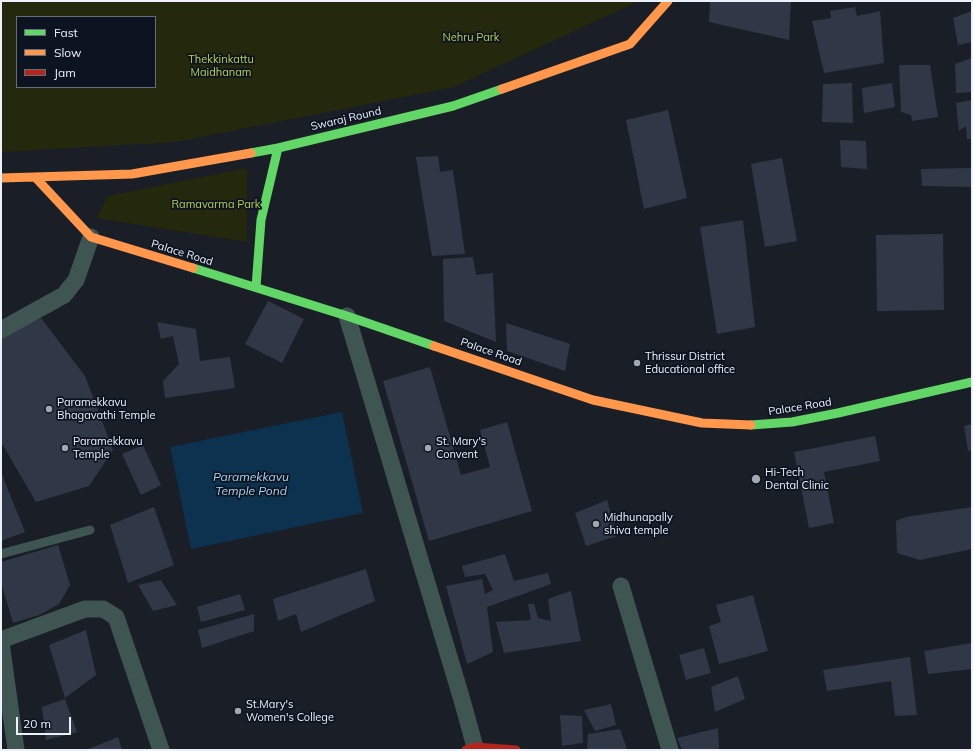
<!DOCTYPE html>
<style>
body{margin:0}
#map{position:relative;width:973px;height:751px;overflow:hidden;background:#1a1e26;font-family:Mulish,sans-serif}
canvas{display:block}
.frame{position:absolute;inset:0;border:2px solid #ecf1fb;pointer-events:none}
.legend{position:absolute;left:16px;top:16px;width:140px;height:72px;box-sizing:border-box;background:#0d1421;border:1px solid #666c78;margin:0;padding:5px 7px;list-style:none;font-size:12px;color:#ecf1fb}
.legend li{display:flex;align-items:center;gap:8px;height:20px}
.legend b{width:20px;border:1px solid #666c78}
.scale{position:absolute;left:16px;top:717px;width:55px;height:18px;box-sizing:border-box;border:2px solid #ecf1fb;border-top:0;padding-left:5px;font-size:12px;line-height:14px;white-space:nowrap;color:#ecf1fb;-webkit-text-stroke:3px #0d1421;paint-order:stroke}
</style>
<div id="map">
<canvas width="973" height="751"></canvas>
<div class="frame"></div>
<ul class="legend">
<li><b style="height:5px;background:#63d668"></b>Fast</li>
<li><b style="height:5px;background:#ff974d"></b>Slow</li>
<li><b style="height:5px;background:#b3261e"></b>Jam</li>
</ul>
<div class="scale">20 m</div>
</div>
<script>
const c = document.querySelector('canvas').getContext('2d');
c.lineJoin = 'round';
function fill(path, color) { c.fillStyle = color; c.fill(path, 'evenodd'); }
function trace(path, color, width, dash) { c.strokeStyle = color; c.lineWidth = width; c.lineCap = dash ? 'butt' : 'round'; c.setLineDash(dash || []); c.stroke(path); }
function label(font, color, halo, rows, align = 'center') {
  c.font = font + ' Mulish,sans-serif'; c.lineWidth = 3.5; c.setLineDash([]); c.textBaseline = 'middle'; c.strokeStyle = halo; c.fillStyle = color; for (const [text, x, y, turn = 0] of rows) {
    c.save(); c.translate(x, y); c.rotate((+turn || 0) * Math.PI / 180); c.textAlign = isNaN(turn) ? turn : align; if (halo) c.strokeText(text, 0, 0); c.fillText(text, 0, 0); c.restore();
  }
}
const green = new Path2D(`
 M1,1H639L454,87L176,142L1,152ZM17,17H155V87H17Z
 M247,168V242L96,218L108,196Z`);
const water = new Path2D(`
 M342,412L363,513L191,549L170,447Z`);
const building = new Path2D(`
 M710,1H791L789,40L709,22Z
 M855,7L857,16L880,11L884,63L824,73L812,21L831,18L830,11Z
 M972,11V42L958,45L953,18Z
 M972,58V92L956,93L955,64Z
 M899,65H930L938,117L912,121L911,115L901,112Z
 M852,83L853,123L822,122L823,84Z
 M892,83L895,107L864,113L862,88Z
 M972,100V139H967L966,126L959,131L956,103Z
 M668,110L687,198L644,209L626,120Z
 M840,140L866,141L867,169L841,167Z
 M438,156L440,172L453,170L465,254L432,256L416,157Z
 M782,158L797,241L765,247L751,164Z
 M972,168V187L922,186L921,169Z
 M743,220L755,327L717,334L700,227Z
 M943,234L944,310L877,311L876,235Z
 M473,257L476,275L493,273L496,342L444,321L443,259Z
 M268,301L304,319L282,363L245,344Z
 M41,318L85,376L113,450L89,486L36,502L1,442V335Z
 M157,322L196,329L200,361L230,357L235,388L165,398L163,381L179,364L173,336L161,339Z
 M506,323L570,344L565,371L507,351Z
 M430,367L461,475L490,467L480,430L507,422L532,511L429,541L383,381Z
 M972,424V450L968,451L964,426Z
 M875,436L880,461L824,472L834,523L809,528L794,452Z
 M143,445L161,485L141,495L122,454Z
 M1,472L25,532L1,541Z
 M607,500L617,536L586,546L575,513Z
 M154,507L174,565L128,583L110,525Z
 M972,507V549L920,560L897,553L896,521L906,517Z
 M58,545L70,585L59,604L39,615L13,623L1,582V562Z
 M505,554L514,581L548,573L551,584L487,607L493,652L467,664L446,586L482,579L485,594L493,590L485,574L465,577L462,566Z
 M366,569L375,601L301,632L296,614L278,621L273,599Z
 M161,580L177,605L153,611L138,585Z
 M571,591L581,641L504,653L496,622L531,620L528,604H534L538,618L551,621L548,599Z
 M240,594L245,610L201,622L197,607Z
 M753,595L768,651L719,664L709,626L721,622L716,605Z
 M254,614V631L202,648L198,630Z
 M86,630L96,675L65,698L49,645Z
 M972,643V669L928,674L924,651Z
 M704,648L711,673L686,680L679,655Z
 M910,657L917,715L895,716L891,681L827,691L823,670Z
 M738,676L745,699L715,712L711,687Z
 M65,699L77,732L46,740L42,707Z
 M611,704L616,725L595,731L584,710Z
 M560,715L582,716L583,743L562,746Z
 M718,728L719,749L682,750L677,738Z
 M620,729L627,749L587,750L588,734Z
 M118,737L122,750H86Z`);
const lane = new Path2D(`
 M1,554L90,530`);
const street = new Path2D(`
 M347,316L462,700L475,747
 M1,330L64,295L76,280L91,237
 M621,586L670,750
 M1,640L85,609H103L116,617L161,750
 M1,643L16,750`);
const fast = new Path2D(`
 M251,153L278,148L453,106L502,89
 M193,268L347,316L434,346
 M256,287L261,220L278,148
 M751,425L792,422L838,413L972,382`);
const slow = new Path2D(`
 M502,89L630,44L668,1
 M35,177L91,237L193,268
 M1,178L132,174L251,153
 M434,346L593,400L702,423L751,425`);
const jam = new Path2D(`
 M466,750L475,747L516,750`);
const markers = [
 [637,363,4,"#a2a7b0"],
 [49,409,4,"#a2a7b0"],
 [65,448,4,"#a2a7b0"],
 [428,448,4,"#a2a7b0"],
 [756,479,5,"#a2a7b0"],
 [596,524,4,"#a2a7b0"],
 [238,711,4,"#a2a7b0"]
];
const parkNames = [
 ["Nehru Park",471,38],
 ["Thekkinkattu",221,60],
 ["Maidhanam",221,73],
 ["Ramavarma Park",216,205]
];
const streetNames = [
 ["Swaraj Round",346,119,-13],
 ["Palace Road",182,253,17],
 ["Palace Road",491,352,19],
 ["Palace Road",800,407,-9]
];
const poiNames = [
 ["Thrissur District",645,357],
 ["Educational office",645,370],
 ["Paramekkavu",57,403],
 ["Bhagavathi Temple",57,416],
 ["Paramekkavu",73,442],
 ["Temple",73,455],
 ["St. Mary's",436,442],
 ["Convent",436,455],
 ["Hi-Tech",765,473],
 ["Dental Clinic",765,486],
 ["Midhunapally",604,518],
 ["shiva temple",604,531],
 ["St.Mary's",246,705],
 ["Women's College",246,718]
];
const waterNames = [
 ["Paramekkavu",251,477],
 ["Temple Pond",251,491]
];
fill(green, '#24280d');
fill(water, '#0c324f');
fill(building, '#303847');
trace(lane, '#3f5552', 9);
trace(street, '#3f5552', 17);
trace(fast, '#63d668', 9);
trace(slow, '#ff974d', 9);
trace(jam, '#b3261e', 9);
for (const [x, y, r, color] of markers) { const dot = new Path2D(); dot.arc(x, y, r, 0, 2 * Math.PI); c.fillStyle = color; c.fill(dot); trace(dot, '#0d1421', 1.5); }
label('11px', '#bccd53', '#0d1421', parkNames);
label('11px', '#ecf1fb', '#0d1421', streetNames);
label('11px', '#ecf1fb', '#0d1421', poiNames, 'left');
label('italic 12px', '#acd0f0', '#0d1421', waterNames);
</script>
